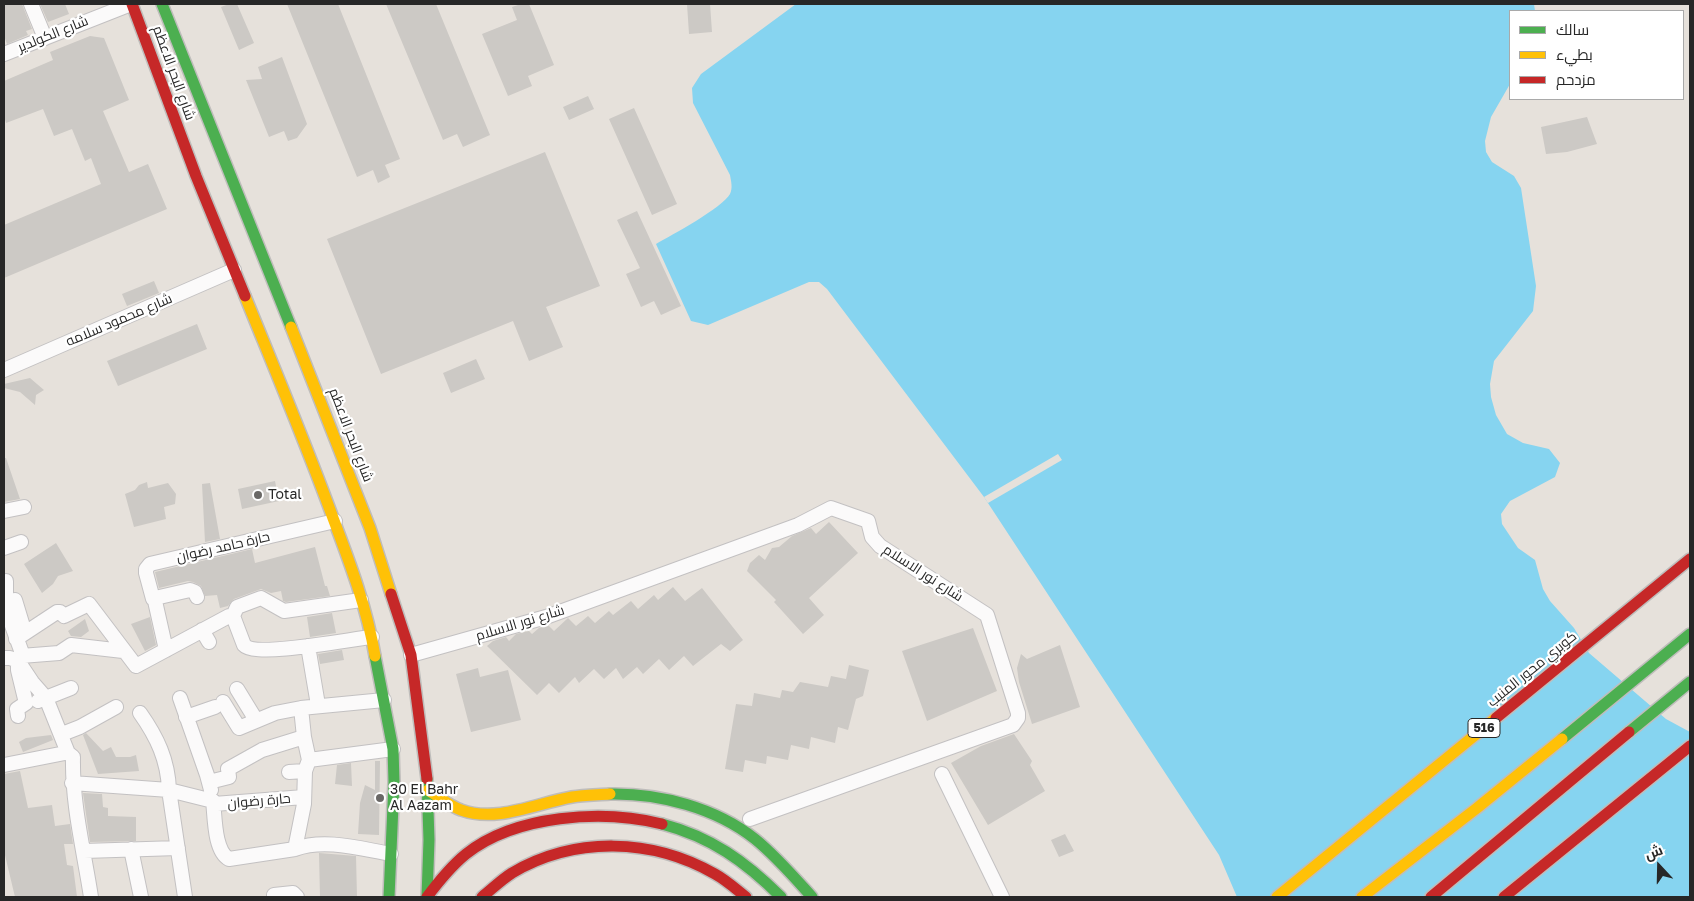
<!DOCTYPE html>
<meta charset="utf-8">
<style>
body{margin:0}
#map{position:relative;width:1694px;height:901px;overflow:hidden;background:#e6e1db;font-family:"Golos Text",Cairo,sans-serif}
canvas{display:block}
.frame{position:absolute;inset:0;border:5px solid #272727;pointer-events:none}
.legend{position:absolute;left:1509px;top:10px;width:175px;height:90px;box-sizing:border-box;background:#fff;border:1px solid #a9a9a9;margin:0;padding:6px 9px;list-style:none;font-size:15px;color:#272727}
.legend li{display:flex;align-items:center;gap:10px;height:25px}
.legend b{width:25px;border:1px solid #a9a9a9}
.north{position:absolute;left:1634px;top:841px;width:50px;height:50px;-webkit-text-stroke:4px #fff;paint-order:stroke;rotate:339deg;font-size:14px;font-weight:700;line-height:20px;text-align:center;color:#272727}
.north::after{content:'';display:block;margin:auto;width:18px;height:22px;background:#272727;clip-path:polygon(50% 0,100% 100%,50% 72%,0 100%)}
</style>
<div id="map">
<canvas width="1694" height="901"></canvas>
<div class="frame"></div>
<ul class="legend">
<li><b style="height:6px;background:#4caf50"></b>سالك</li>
<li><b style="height:6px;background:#ffc107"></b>بطيء</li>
<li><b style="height:6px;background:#c62828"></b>مزدحم</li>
</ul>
<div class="north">ش</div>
</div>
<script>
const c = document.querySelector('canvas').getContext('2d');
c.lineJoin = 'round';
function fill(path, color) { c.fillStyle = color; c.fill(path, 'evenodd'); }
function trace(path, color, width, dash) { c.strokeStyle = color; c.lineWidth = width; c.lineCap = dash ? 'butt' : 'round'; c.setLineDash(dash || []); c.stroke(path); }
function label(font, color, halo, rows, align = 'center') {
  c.font = font + ' "Golos Text",Cairo,sans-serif'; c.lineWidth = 4.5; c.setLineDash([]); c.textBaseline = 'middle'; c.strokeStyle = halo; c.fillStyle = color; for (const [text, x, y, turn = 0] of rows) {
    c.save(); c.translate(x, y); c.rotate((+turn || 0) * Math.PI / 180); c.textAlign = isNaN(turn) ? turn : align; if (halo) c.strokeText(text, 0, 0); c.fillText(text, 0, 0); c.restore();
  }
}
const water = new Path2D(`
 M796,4H1534L1535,11H1510V84L1491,117L1485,141L1486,152L1492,162L1514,176L1521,188L1536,286L1533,311L1494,361L1490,384L1491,397L1496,415L1507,434L1523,443L1549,449L1560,463L1555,477L1510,501L1501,514L1502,524L1518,548L1535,560L1543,589L1550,601L1574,628L1589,653L1666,719L1690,732V897H1237L1219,855L984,497L827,289L819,282H809L708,325L691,321L656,244C672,235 722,208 730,194C733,188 731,181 730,175L693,103L692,88L701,74Z`);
const pier = new Path2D(`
 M1058,454L1062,460L988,503L984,497Z`);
const building = new Path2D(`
 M4,4H22L32,29L26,31L28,35L7,44L4,36Z
 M40,4H65L69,14L48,22Z
 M229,4H237L254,43L239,50L221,7Z
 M287,4H338L400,159L385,165L390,177L378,183L373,170L357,177Z
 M386,4H436L490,135L463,147L457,134L443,140Z
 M521,4H529L554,65L528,76L532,86L508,96L482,34L517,20L512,7Z
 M687,4H710L712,32L689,34Z
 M90,36L104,38L129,100L103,111L129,172L148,164L167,209L4,278V225L101,184L91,158L85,161L72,129L54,136L43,109L6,123L4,116V81L53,60L50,52Z
 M282,57L307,124L297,138L288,141L284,131L269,137L246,80L262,79L258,67Z
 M588,96L594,109L569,120L563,107Z
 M634,108L677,204L652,215L609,119Z
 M1587,117L1597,144L1567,152L1546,154L1541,127Z
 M545,152L600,286L546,307L563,347L529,361L513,321L381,374L327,239Z
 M637,211L681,306L661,315L654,301L641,307L626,274L640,268L617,220Z
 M154,281L159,293L127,306L122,294Z
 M197,324L207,349L118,386L107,361Z
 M476,359L485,379L451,393L443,373Z
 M30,378L44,390L36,395L35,405L20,392L4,388V384Z
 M4,458H6L20,499L4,502Z
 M275,481L279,501L242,509L238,489Z
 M147,482L148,488L168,483L176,494L175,504L164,507L166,519L134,527L125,494L135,490L139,485Z
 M210,483L220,539L205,542L202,484Z
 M829,522L858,553L809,598L824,615L803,634L774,602L776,600L747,571L750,563L759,555L765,560L772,548L779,547L792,536L811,528L816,534Z
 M56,543L73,571L58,576L53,584L42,593L24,564Z
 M315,547L325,586H327L330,596L286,602L283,601L281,591L271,593L261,589L234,599L228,606L220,608L217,595L205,596L201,586L193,582L188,581L159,588L155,572L252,549L255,563Z
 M673,587L685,601L702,588L743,640L730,651L721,644L693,666L684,656L669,670L659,659L643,674L637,667L623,679L616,668L604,679L594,669L579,683L575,677L559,693L549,683L537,695L487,646L493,641L506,637L509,641L516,634L529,631L532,634L539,628L548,625L554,631L568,618L576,626L588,616L595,623L609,611L613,615L631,601L638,609L654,595L658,600Z
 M332,613L336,633L310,637L307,617Z
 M150,617L156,645L145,651L131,624Z
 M85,619L89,631L81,637L71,636L68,631Z
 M973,628L997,691L927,721L902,651Z
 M1060,645L1080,707L1032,724L1019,682L1017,668L1021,654L1027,659Z
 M342,650L344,660L320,664L318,654Z
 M849,665L869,670L863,696L856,699L848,730L838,727L835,743L811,737L809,749L791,745L788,760L767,756L766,764L745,760L743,772L725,769L736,704L752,706L754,693L780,698L782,690L793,692L800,682L828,687L831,676L846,679Z
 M478,668L480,677L508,670L521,720L471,732L456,674Z
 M86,733L103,751L111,747L116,757H130L136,755L139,771L98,774L83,735Z
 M1014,734L1032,761L1030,765L1045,791L988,825L951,763L981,746Z
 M51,735L53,740L23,752L19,742L26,738Z
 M375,761H380L379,835L358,834L360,803L365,785L375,790Z
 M351,763L352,786L335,784L337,765Z
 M20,771L28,808L52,805L55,826L70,824L73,844H64L67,865L73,866L77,897H15L4,851V774Z
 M83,793L102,794L103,807L108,808V816L136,817V841L90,842Z
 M1065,834L1074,851L1059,857L1051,840Z
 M319,853L356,856L357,897H320Z`);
const street = new Path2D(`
 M31,4L45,38
 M4,54L131,4
 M4,370L234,270
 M4,511L24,507
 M4,548L21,542
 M6,581V601L10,620L22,653L18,661V670L26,703L17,709L18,716
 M15,600L25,633
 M155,600L153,599L146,573V569L150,564L335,521
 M233,616L244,645C255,658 351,639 372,637
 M233,616L237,607L261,598L284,611L361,600
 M202,630L209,642
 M16,639L57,612H60L64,616L89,604L136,666L229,616H233
 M308,646L318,705
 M166,650L155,601V598L190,590L195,592L197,597
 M411,655L546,617L798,525L831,508L868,521L872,537L880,546L987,615L1018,713V718L1013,725L750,819
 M21,656L59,653L71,645L123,651
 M4,658H10L18,661L32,682L46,698L68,753
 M237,689L256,720
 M180,698L207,775L211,790
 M38,701L71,688
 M223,702L239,728L275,713L301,708L384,700
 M140,713C157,737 168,760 169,790L185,897
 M186,717L215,707
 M62,734L80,727L116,707
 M309,760L393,749
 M4,765L65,753H68L73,757C72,805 84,851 91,897
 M289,772L305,771
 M942,774L1002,897
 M209,782L229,777L228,769L262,750L304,737
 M72,783L169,790L213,801C215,816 214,851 229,859L295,849C325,838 361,849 391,854
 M214,804L304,797
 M131,849L141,897
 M295,849L304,804L305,771L309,760L304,737L301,708
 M84,851L178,848
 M274,895L293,893L297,897`);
const fast = new Path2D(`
 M162,4L291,327
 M375,656L393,749L394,782L389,897
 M1629,732L1690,682
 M1562,739L1690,634
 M427,779L429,840L427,897
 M610,794C660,793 716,808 755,839C776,856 794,877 812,897
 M662,824C711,837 745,861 781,897`);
const slow = new Path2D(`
 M245,296C275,370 306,444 333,518C350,563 367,608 375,656
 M291,327L370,528L391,594
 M428,790C439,797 449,806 461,810C497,823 537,803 572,797C584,795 597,795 610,794
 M1277,897L1496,718
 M1362,897L1477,808L1562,739`);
const jam = new Path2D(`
 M132,4L196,176L245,296
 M391,594L411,655L427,779
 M1496,718L1690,559
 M427,897C439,881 450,867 466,854C515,815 602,809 662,824
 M482,897C492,889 501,880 512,873C575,836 652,838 715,874C726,880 736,889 746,897
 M1431,897L1629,732
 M1504,897L1690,746`);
const markers = [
 [258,495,5,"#6a6866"],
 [380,798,5,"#6a6866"]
];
const shields = [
 [1484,728,32]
];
const shieldNames = [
 ["516",1484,728]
];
const streetNames = [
 ["شارع الكولدير",53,34,-22],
 ["شارع البحر الاعظم",174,73,70],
 ["شارع محمود سلامه",119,320,-23],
 ["شارع البحر الاعظم",351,435,69],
 ["حارة حامد رضوان",223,547,-13],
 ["شارع نور الاسلام",923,573,33],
 ["شارع نور الاسلام",520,623,-17],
 ["كوبري محور المنيب",1532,669,-39],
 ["حارة رضوان",259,801,-5]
];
const poiNames = [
 ["Total",268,495],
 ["30 El Bahr",390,790],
 ["Al Aazam",390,806]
];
fill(water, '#86d4f0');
fill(pier, '#e6e1db');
fill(building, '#ccc9c5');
trace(street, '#c3c1c2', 16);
trace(fast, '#bfbdbb', 14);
trace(slow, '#bfbdbb', 14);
trace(jam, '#bfbdbb', 14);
trace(street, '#fbfafa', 14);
trace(fast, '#4caf50', 11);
trace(slow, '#ffc107', 11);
trace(jam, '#c62828', 11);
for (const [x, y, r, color] of markers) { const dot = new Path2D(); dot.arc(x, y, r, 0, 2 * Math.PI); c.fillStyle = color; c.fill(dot); trace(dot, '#fff', 2); }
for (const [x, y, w] of shields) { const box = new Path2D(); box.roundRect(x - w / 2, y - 9.5, w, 19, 4); c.fillStyle = '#fff'; c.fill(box); trace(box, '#272727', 1); }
label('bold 12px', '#272727', null, shieldNames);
label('14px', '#272727', '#fff', streetNames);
label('14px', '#272727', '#fff', poiNames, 'left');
</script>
